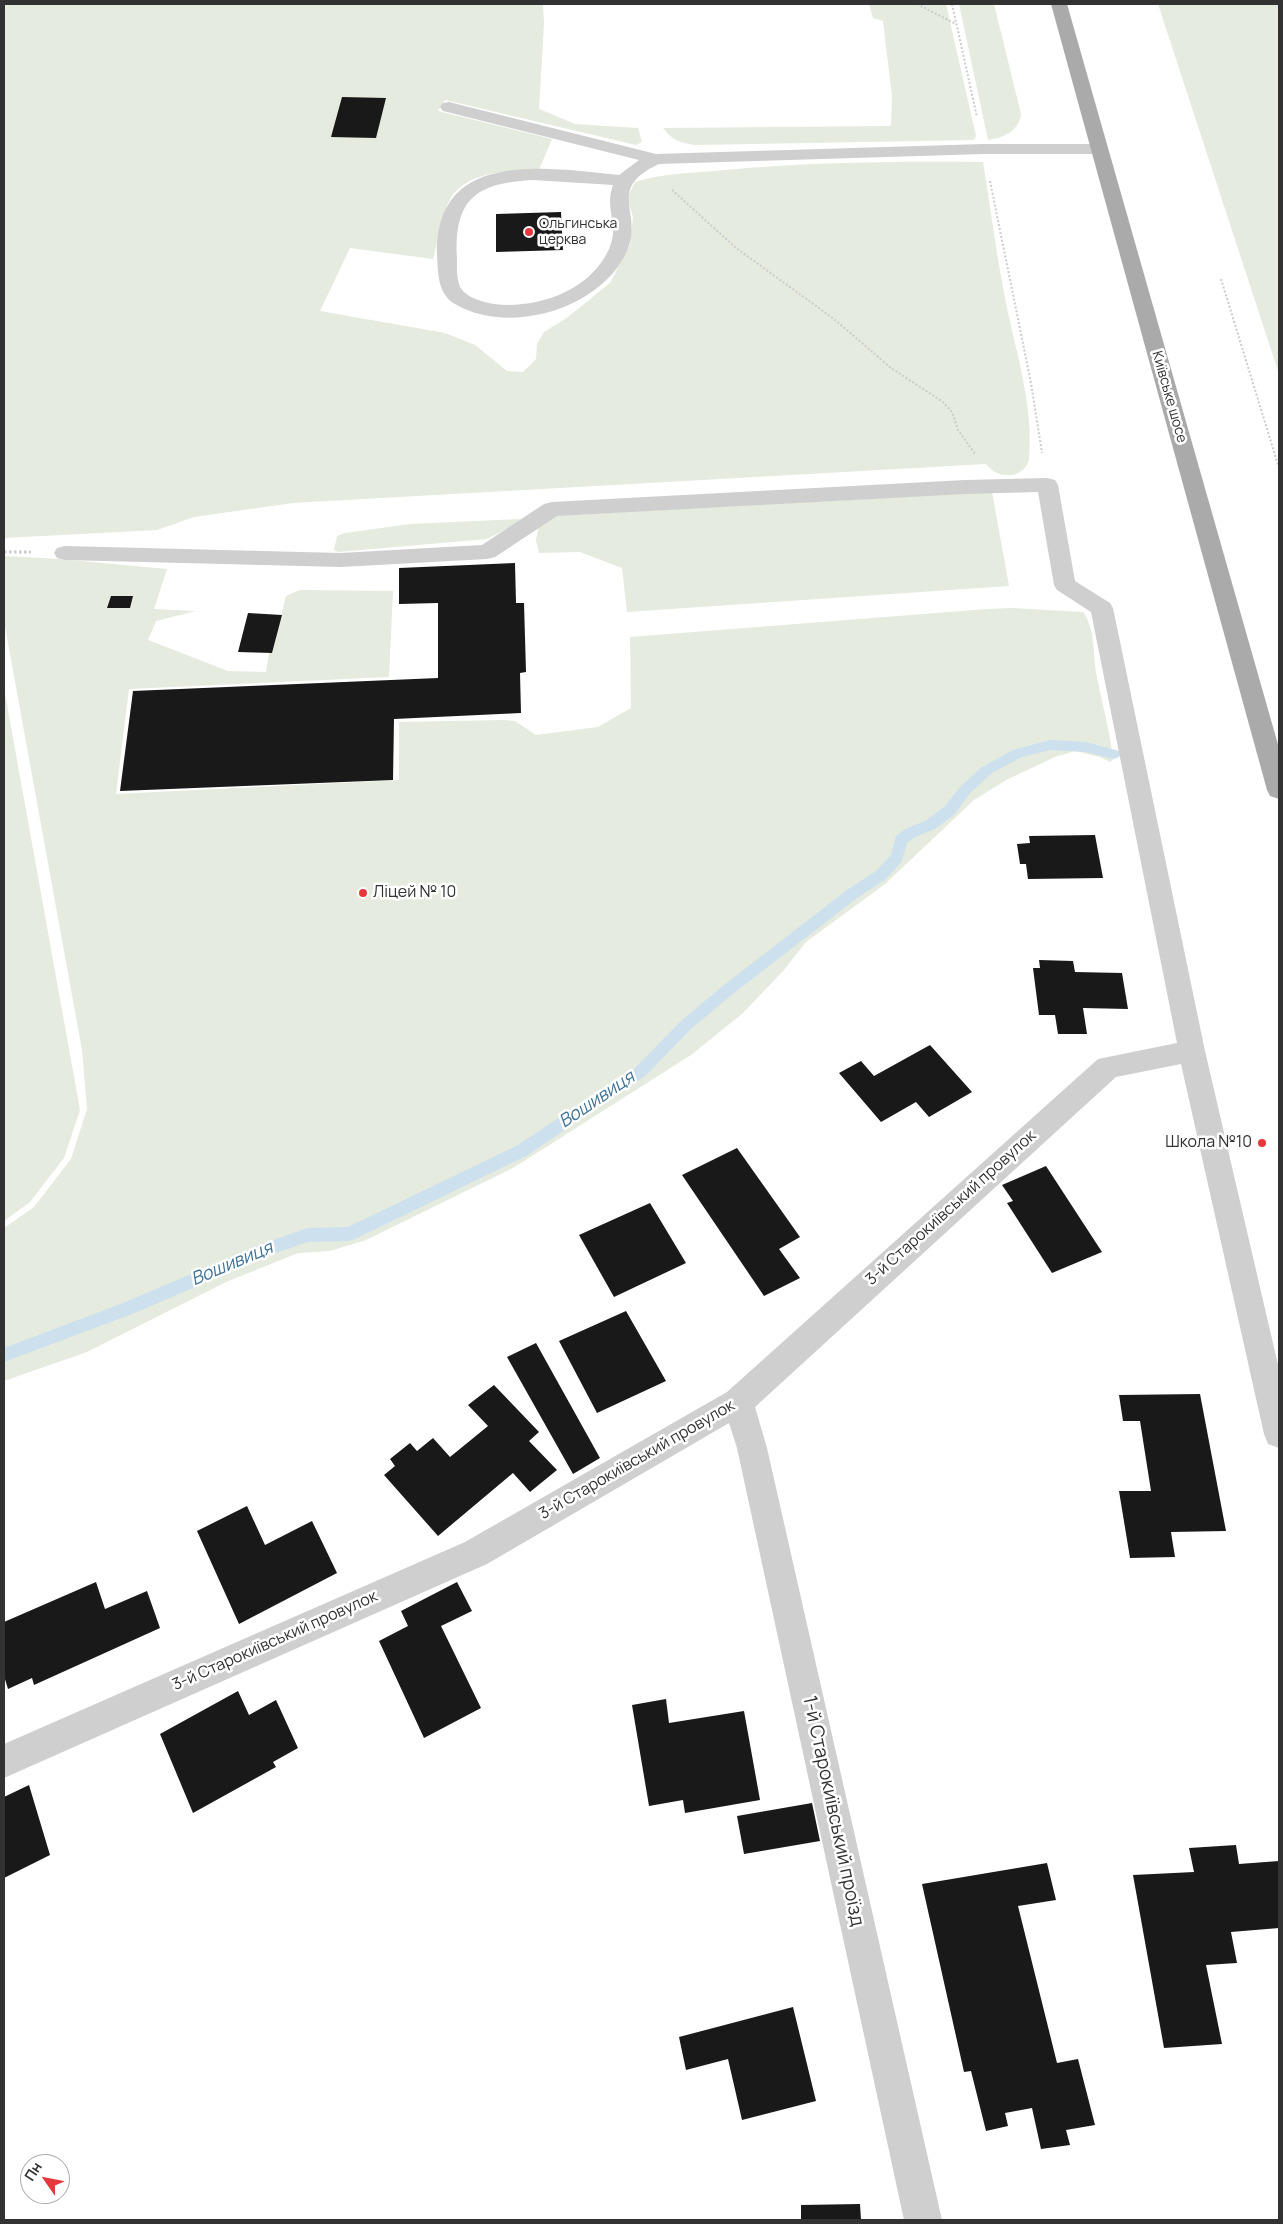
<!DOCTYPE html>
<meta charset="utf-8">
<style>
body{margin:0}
#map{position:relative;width:1283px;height:2224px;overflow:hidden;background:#fff;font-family:Manrope,sans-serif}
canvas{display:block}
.frame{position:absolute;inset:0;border:5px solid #323232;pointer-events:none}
.north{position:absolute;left:20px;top:2154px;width:50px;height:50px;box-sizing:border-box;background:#fff;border:1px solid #adadad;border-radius:50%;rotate:303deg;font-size:14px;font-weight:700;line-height:20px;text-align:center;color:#323232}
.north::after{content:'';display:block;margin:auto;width:18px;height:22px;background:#e7363c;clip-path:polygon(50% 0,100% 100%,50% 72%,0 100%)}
</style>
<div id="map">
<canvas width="1283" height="2224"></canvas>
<div class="frame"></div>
<div class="north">Пн</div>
</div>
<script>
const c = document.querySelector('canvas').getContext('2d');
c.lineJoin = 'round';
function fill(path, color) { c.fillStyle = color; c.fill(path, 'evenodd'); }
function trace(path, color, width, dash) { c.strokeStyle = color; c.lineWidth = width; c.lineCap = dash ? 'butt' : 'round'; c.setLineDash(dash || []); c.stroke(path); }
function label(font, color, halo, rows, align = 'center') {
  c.font = font + ' Manrope,sans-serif'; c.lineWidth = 5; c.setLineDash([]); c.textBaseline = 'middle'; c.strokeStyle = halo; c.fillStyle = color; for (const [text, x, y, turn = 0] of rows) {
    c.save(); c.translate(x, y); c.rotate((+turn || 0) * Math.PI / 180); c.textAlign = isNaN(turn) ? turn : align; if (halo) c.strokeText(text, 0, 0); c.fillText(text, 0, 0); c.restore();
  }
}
const green = new Path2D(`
 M4,4H543L544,23L539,109L575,124L638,128L642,142L636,145L445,100L438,111L552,139L539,170C511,170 466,171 450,199C441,217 438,240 433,259L350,248L320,311L445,333L475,345L507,371L523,372L536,359L537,344L544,332L568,317L610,283L630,244L633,217L627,198L635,182C663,173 695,173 725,170C811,162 896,161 983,162C991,210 997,260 1007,308C1017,355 1034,410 1029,458C1029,466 1020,474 1012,475C1000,476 994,473 986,464L293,503L194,517L157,530L4,538Z
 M869,4H946L976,136L974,140L696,145C681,143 673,141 663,128L891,126L892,97L883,21L873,18Z
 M959,4H994L1021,114C1019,131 1003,138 988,140Z
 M1158,4H1279V374Z
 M992,492L1009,586L627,612L622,568L580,552L539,553L536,540L539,525L552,516Z
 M520,519L518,523L487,539L338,552L334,550L337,536L345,533L410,524Z
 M4,556L59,559L167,569L154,609L196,611L156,621L148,640L228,671L266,672L269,653H272L286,596L300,590L393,591L389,677L129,689L116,794L399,780V722L503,720L515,721L536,735L598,727L631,708L630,637L987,609L1012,608L1083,612C1095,628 1093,652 1096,672C1101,701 1110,729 1113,760L1110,762L1100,757L1075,751L1055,757L1008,779L974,800L885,884L806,942L784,970L743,1013L691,1055L513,1168L366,1240L330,1251L298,1253L226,1282L87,1352L4,1381V1228L34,1207L71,1159L87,1109L82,1050L4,621Z
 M4,688L80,1110L64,1158L30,1202L4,1221Z`);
const stream = new Path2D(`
 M1050,740L1086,742L1119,751L1121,754L1119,757L1114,759L1086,752L1050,750L1022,757L992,773L971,792L954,815L935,829L915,837L907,843L902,861L886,879L857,898L734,993L692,1028L645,1076L526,1156L355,1239L349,1241L308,1242L264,1257L135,1313L4,1362V1348L123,1303L259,1245L308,1228L348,1227L516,1146L635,1068L682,1020L724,985L847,890L876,871L891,855L896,836L905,829L925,821L944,807L961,786L982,767L1013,750Z`);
const building = new Path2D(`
 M342,97L386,98L376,138L331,137Z
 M561,212L563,250L496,252V214Z
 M515,563L516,603H524L526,672L520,673L521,713L394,719L393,780L120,791L133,691L438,678V603L399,604V568Z
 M111,596H133L130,608H107Z
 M248,613L282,615L272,653L238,652Z
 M1095,835L1103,878L1028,879L1026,864H1020L1017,844L1030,843L1029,836Z
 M1039,960L1073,961L1075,972L1122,973L1128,1009L1083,1008L1087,1034H1058L1055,1015H1039L1033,968H1040Z
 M930,1045L972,1092L929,1117L916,1102L881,1122L839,1073L861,1061L874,1076Z
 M737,1148L800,1237L779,1249L800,1278L764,1296L682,1175Z
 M1046,1166L1102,1252L1052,1273L1007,1203L1013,1201L1002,1185Z
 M650,1203L686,1263L614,1297L579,1235Z
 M626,1311L666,1381L597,1413L559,1341Z
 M536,1343L600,1458L573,1474L507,1357Z
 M494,1385L539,1432L529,1441L557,1470L530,1492L513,1473L438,1536L384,1475L395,1466L390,1459L410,1443L417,1451L433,1438L450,1457L488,1426L468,1405Z
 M1200,1394L1226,1531L1171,1532L1175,1557L1130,1558L1119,1491H1151L1140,1421H1123L1119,1395Z
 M247,1506L265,1545L312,1521L337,1573L239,1624L197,1531Z
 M96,1582L105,1609L147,1591L160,1628L34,1685L32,1678L8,1689L4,1676V1622Z
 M457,1582L472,1611L441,1626L481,1708L424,1738L379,1641L408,1626L401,1611Z
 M238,1691L249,1715L276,1700L298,1748L273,1762L276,1767L193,1813L160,1734Z
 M666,1699L669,1723L744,1711L760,1800L685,1813L683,1800L649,1806L632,1705Z
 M29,1785L50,1855L4,1878V1797Z
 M812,1803L820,1841L744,1854L737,1816Z
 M1236,1845L1239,1864L1279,1861V1928L1231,1932L1237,1963L1206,1965L1222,2044L1164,2048L1133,1875L1194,1872L1189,1848Z
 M1047,1863L1056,1900L1018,1906L1057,2063L1078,2059L1095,2125L1066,2130L1070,2145L1041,2149L1032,2108L1005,2113L1008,2126L986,2131L971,2071L964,2072L922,1884Z
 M793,2007L816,2101L742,2120L728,2059L686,2070L679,2037Z
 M860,2204L861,2220H801V2205Z`);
const pathFar1 = new Path2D(`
 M917,4L956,24
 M952,4L977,117
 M990,181L1031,383L1042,453
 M672,190L736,248L834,319L891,368L943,402L952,412L958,430L975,454
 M1221,279L1279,468`);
const path = new Path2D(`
 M4,552H31`);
const minor = new Path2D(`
 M449,102L656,154L984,144H1098L1104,145L1107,149L1104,153L1098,154H984L659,164C603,190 646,213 626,253C600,309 508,336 455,304C437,294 438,271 437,253C436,148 548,168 619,175L639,160L443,111L440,107L443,103ZM533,180L613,185C603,212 623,226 606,255C585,293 534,309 494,304C483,302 471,299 463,291C456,284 457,268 457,258C454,198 477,183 533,180Z
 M1047,478L1055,480L1058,485L1075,581L1110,603L1113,608L1205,1051L1279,1369V1448L1268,1444L1264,1434L1181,1064L1116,1077L755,1407L767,1448L942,2220H904L737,1448L729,1423L487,1564L4,1778V1744L465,1542L727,1392L1098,1059L1177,1043L1091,612L1057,590L1054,585L1038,492L965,494L557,516L495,557L487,559L341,567L65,560L57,558L54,553L57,548L65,546L341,553L482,545L544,504L552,502L965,480Z`);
const major = new Path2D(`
 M1051,4H1067L1279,748V799L1270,796L1267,790Z`);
const markers = [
 [529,232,5,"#e7363c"],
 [363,893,5,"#e7363c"],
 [1262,1143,5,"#e7363c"]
];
const farPoinames = [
 ["Ольгинська",539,224],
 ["церква",539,240]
];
const farStreetnames = [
 ["Київське шосе",1169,397,74]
];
const poiNames = [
 ["Ліцей № 10",373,893],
 ["Школа №10",1252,1143,"right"]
];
const streetNames = [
 ["3-й Старокиївський провулок",951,1208,-42],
 ["3-й Старокиївський провулок",637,1460,-30],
 ["3-й Старокиївський провулок",275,1641,-24]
];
const waterNames = [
 ["Вошивиця",597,1100,-34],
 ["Вошивиця",232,1264,-23]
];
const nearStreetnames = [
 ["1-й Старокиївський проїзд",833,1811,78]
];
fill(green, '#e5ebde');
fill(stream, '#cde0ee');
fill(building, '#191919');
trace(pathFar1, '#ccc', 2, [2, 2]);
trace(path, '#ccc', 3, [2.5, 2.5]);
fill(minor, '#cfcfcf');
fill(major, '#aaa');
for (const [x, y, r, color] of markers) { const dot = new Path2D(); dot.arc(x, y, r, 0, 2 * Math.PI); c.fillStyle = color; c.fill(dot); trace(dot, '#fff', 2); }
label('14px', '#323232', '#fff', farPoinames, 'left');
label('14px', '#323232', '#fff', farStreetnames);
label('16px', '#323232', '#fff', poiNames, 'left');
label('16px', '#323232', '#fff', streetNames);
label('italic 18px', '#3e7196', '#fff', waterNames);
label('19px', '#323232', '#fff', nearStreetnames);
</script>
